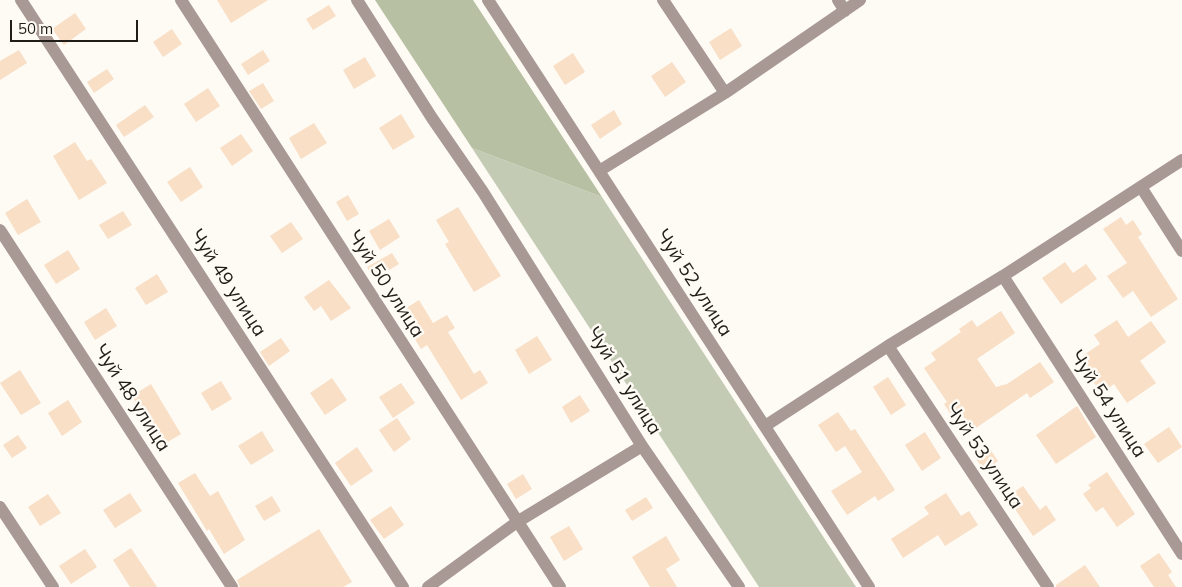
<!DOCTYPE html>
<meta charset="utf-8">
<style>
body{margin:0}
#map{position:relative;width:1182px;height:587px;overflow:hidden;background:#fefaf4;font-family:Mulish,sans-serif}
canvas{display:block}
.scale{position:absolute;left:10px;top:20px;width:128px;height:22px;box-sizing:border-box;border:2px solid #211d18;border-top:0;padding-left:6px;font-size:15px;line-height:18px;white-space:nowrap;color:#211d18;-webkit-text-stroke:4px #fefaf4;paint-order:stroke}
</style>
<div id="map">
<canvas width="1182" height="587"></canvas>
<div class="scale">50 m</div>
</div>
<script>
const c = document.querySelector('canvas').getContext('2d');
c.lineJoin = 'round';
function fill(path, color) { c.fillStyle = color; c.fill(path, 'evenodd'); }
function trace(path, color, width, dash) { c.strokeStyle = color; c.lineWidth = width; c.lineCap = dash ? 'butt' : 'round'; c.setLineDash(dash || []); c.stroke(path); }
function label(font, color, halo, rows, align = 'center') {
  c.font = font + ' Mulish,sans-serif'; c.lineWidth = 5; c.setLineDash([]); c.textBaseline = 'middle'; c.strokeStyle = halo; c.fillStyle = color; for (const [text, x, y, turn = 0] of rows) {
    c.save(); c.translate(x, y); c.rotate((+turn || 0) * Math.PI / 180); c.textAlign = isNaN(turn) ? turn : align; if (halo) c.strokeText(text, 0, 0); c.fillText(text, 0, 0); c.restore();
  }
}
const green = new Path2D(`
 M472,148L602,197L856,587H759Z`);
const forest = new Path2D(`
 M375,0H473L602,197L472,148Z`);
const building = new Path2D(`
 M217,0H268L231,23Z
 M329,5L336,16L313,30L306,19Z
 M75,13L86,29L64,45L52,29Z
 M731,28L742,46L720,60L709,42Z
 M172,29L182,44L163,57L153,42Z
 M19,50L27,63L0,80V61Z
 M263,50L270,61L248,75L241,64Z
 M573,53L585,72L565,85L553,66Z
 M365,57L376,76L354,89L343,70Z
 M672,62L686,82L665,97L651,76Z
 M107,69L114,79L94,93L87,82Z
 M263,83L274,101L261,109L249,91Z
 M208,88L220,106L196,122L184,104Z
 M145,105L154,117L124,137L116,125Z
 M614,110L622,124L600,139L591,125Z
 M401,114L415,137L393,150L379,128Z
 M314,123L327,143L301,159L289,138Z
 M241,134L253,151L232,166L220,148Z
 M75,142L87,161L91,159L107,183L79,200L53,156Z
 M190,167L203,187L181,202L167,182Z
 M348,195L359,214L347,221L336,202Z
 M27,199L41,222L18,235L5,213Z
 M458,207L501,276L474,292L445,244L449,242L436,220Z
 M123,211L132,225L108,239L99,225Z
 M1121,217L1126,225L1133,220L1142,234L1138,237L1178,299L1151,317L1133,291L1123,298L1107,276L1127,263L1103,229Z
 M389,219L400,237L380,250L369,231Z
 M291,222L303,239L282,253L270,236Z
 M68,250L80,269L56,284L44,265Z
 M392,253L399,264L374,279L367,267Z
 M1065,262L1073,273L1086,264L1097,279L1061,304L1042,278Z
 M157,274L168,292L146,305L135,288Z
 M329,280L351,308L331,321L321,306L314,311L304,297Z
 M419,300L433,323L447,315L455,328L448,332L474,374L480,370L488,383L461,400L427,345L421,349L413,336L417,333L403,310Z
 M106,308L117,326L95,340L84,322Z
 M1001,311L1015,333L977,359L996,387L1007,384L1040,362L1054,382L1030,398L1027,393L973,430L959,411L952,416L944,404L947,402L924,368L936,360L931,353L961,332L959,329L972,320L977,327Z
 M1117,320L1128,337L1151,321L1166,342L1140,361L1156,383L1127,403L1114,384L1101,393L1078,359L1100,344L1094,335Z
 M537,336L552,360L529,374L515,350Z
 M281,338L290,351L269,366L260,352Z
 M20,370L41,403L21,415L0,383Z
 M888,377L906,405L891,415L873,387Z
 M332,378L347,400L325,415L310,393Z
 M221,381L232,399L212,411L201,393Z
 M401,383L415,403L393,418L379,397Z
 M151,384L181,434L156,449L144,429L150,425L132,396Z
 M580,395L590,411L571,423L562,407Z
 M68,400L82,422L62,436L48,413Z
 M1077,406L1096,437L1056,464L1036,435Z
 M838,412L851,431L855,429L895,490L878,501L875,496L847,515L831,491L862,472L845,446L836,452L818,425Z
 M397,418L411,439L394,452L379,430Z
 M1169,427L1182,447L1158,463L1144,444Z
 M262,431L274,451L251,465L238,446Z
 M925,432L941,458L922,471L905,445Z
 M18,435L27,448L12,458L3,445Z
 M987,445L998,461L984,471L973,454Z
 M357,447L373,471L351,486L335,463Z
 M1107,472L1135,514L1117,527L1103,507L1096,512L1083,494L1091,488L1088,485Z
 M195,473L210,496L218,491L245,540L224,554L209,529L207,531L178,483Z
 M523,474L532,489L516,499L507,484Z
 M1023,486L1040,510L1046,505L1056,520L1033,536L1007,497Z
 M130,493L142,511L115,528L103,510Z
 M946,493L961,516L969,511L978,525L945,546L938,535L903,558L891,539L929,514L924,507Z
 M48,494L61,513L40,526L28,507Z
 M272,496L281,511L264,521L255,506Z
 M646,497L653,508L632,521L625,510Z
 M391,506L404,525L384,539L370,520Z
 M569,526L583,549L564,561L550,537Z
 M319,529L352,582L343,587H240L237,580Z
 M666,536L680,560L666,569L677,587H650L632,557Z
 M131,548L157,587H130L113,560Z
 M85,549L97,567L71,584L59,566Z
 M1159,553L1172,572L1168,575L1176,587H1154L1140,566Z
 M1085,565L1100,587H1056V585Z`);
const minor = new Path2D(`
 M21,0L403,587
 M181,0L560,587
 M357,0L432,118L483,192L642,446L739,587
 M488,0L869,587
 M663,0L725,93
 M838,0L845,11
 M599,171L725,93L860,0
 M1141,187L1182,251
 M0,230L232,587
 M1003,276L1182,554
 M888,346L1048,587
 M765,426L888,346L1003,276L1182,160
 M0,507L53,587
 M428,587L517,522L642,446`);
const streetNames = [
 ["Чуй 49 улица",228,283,57],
 ["Чуй 52 улица",694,283,57],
 ["Чуй 50 улица",386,284,57],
 ["Чуй 51 улица",624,381,58],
 ["Чуй 48 улица",132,398,57],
 ["Чуй 54 улица",1108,404,57],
 ["Чуй 53 улица",984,456,56]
];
fill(green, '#c4cbb5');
fill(forest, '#b7c0a2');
fill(building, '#f8dfc6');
trace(minor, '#a99995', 12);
label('19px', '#211d18', '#fefaf4', streetNames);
</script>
